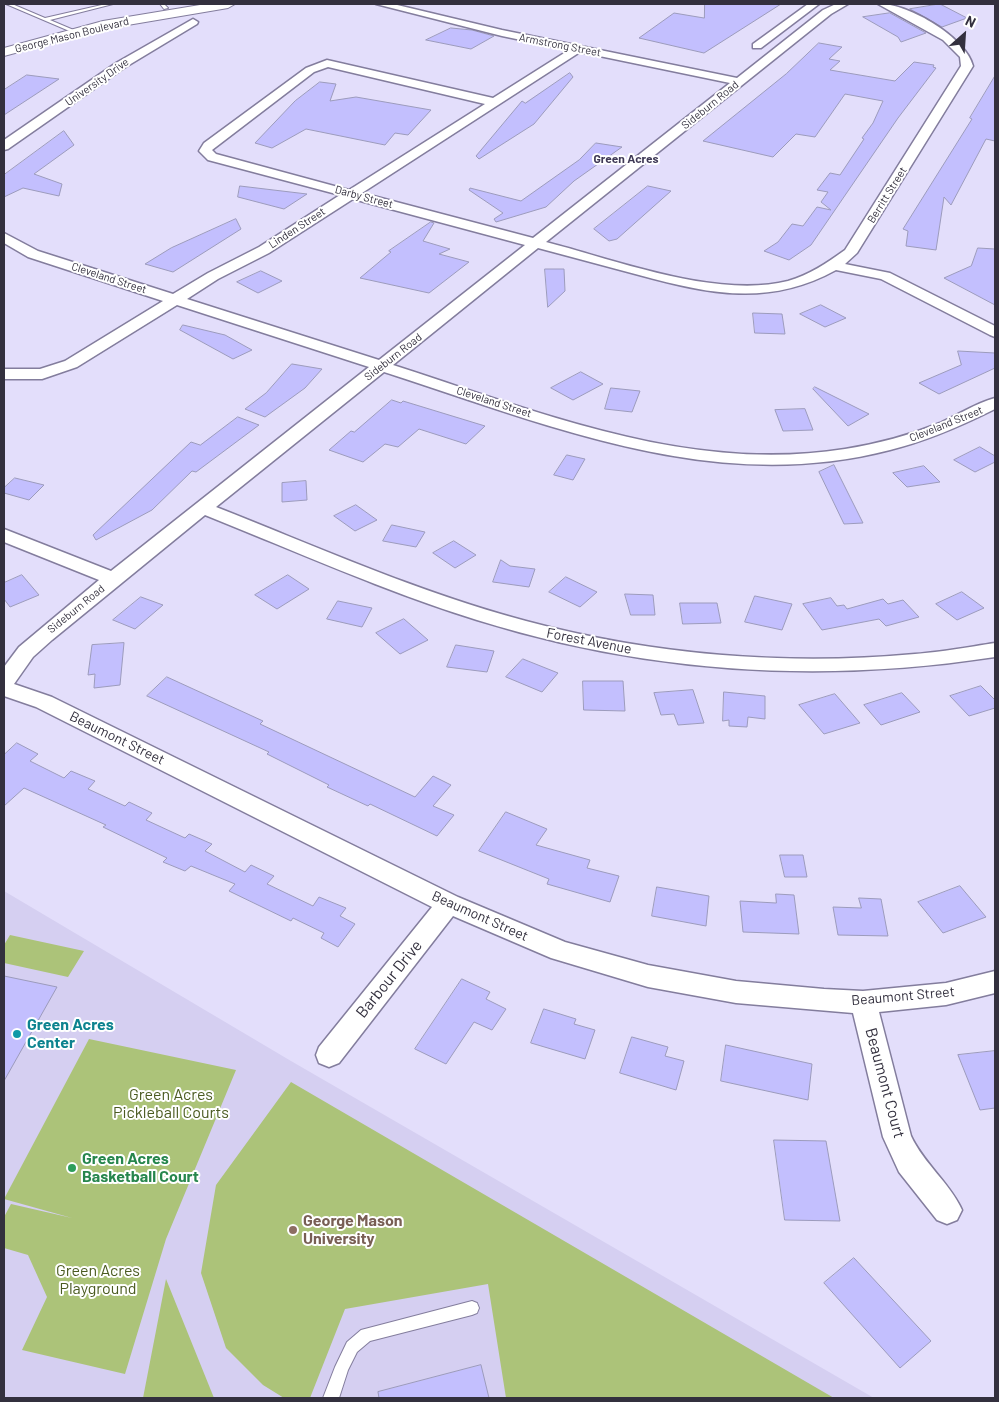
<!DOCTYPE html>
<style>
body{margin:0}
#map{position:relative;width:999px;height:1402px;overflow:hidden;background:#e3defb;font-family:Barlow,sans-serif}
canvas{display:block}
.frame{position:absolute;inset:0;border:5px solid #33303e;pointer-events:none}
.north{position:absolute;left:939px;top:10px;width:50px;height:50px;-webkit-text-stroke:4px #fff;paint-order:stroke;rotate:26deg;font-size:14px;font-weight:700;line-height:20px;text-align:center;color:#33303e}
.north::after{content:'';display:block;margin:auto;width:18px;height:22px;background:#33303e;clip-path:polygon(50% 0,100% 100%,50% 72%,0 100%)}
</style>
<div id="map">
<canvas width="999" height="1402"></canvas>
<div class="frame"></div>
<div class="north">N</div>
</div>
<script>
const c = document.querySelector('canvas').getContext('2d');
c.lineJoin = 'round';
function fill(path, color) { c.fillStyle = color; c.fill(path, 'evenodd'); }
function trace(path, color, width, dash) { c.strokeStyle = color; c.lineWidth = width; c.lineCap = dash ? 'butt' : 'round'; c.setLineDash(dash || []); c.stroke(path); }
function label(font, color, halo, rows, align = 'center') {
  c.font = font + ' Barlow,sans-serif'; c.lineWidth = 4; c.setLineDash([]); c.textBaseline = 'middle'; c.strokeStyle = halo; c.fillStyle = color; for (const [text, x, y, turn = 0] of rows) {
    c.save(); c.translate(x, y); c.rotate((+turn || 0) * Math.PI / 180); c.textAlign = isNaN(turn) ? turn : align; if (halo) c.strokeText(text, 0, 0); c.fillText(text, 0, 0); c.restore();
  }
}
const built = new Path2D(`
 M4,891L291,1061L874,1398H4Z`);
const green = new Path2D(`
 M10,935L84,951L68,977L4,963V945Z
 M89,1039L236,1070L166,1239L125,1374L22,1350L47,1297L28,1255L4,1248V1217L11,1204L72,1218L4,1199Z
 M291,1082L834,1398H506L488,1284L345,1309L310,1398H284L263,1385L226,1348L201,1273L216,1185Z
 M166,1279L214,1398H143Z`);
const building = new Path2D(`
 M705,4H781L704,53L639,38L674,13L704,18Z
 M940,4L967,18L942,27L910,9Z
 M890,13L926,33L901,42L898,37L863,17Z
 M451,28L472,30L494,36L471,49L426,40Z
 M819,43L842,47L829,59L840,61L830,70L895,81L914,62L934,65L933,67L936,68L898,118L811,245L789,260L764,251L778,242L792,224L803,226L817,207L831,210L821,202L828,192L817,190L830,173L840,175L864,139L862,138L873,123L883,101L845,94L815,137L796,134L773,157L703,141L786,74Z
 M570,73L573,77L534,124L479,159L476,156L522,101L525,103Z
 M27,75L59,79L4,115V90Z
 M995,76V141L986,139L951,205L944,197L936,250L906,246L908,231L903,229L972,119L970,118Z
 M320,82L336,84L330,101L356,97L431,110L408,135L395,133L385,145L306,129L272,148L255,143L295,101Z
 M64,131L74,145L34,174L62,184L59,196L23,188L4,197V175Z
 M596,143L622,147L574,181L546,207L496,222L494,219L503,213L469,190L470,188L521,201L579,160Z
 M240,186L307,194L284,209L238,197Z
 M648,186L671,191L617,239L609,241L594,229Z
 M236,219L241,229L173,272L145,264L171,248Z
 M431,222L434,223L423,241L450,249L439,254L469,262L429,293L360,278L391,252L389,251Z
 M978,248L995,249V305L944,278L971,266Z
 M545,269H564L565,291L548,307Z
 M261,271L282,281L258,293L237,282Z
 M821,305L846,318L825,327L800,314Z
 M753,313L782,314L785,334L755,333Z
 M183,325L225,335L252,350L233,359L180,330Z
 M958,351L995,353V368L939,394L919,383L961,365Z
 M292,364L322,369L305,388L265,417L245,409L266,393Z
 M581,372L603,384L573,400L551,388Z
 M815,387L869,414L848,426L813,389Z
 M611,388L640,391L632,412L605,409Z
 M392,400L401,403L403,401L485,426L466,444L419,429L398,447L385,444L363,462L329,450L351,431L354,432Z
 M805,409L813,430L783,431L775,410Z
 M238,417L259,425L196,472L192,471L152,510L96,540L93,535L191,442L200,445Z
 M980,447L995,456V462L975,472L954,460Z
 M567,455L585,459L573,480L554,475Z
 M834,465L863,523L844,524L819,472Z
 M924,466L940,482L907,487L893,473Z
 M15,478L44,485L29,500L4,493V488Z
 M306,481L307,500L282,502V483Z
 M356,505L377,520L355,531L334,516Z
 M392,525L425,532L416,547L383,541Z
 M454,541L476,555L455,568L433,553Z
 M501,560L510,566L535,569L529,587L493,582Z
 M22,575L39,595L10,607L4,599V583Z
 M288,575L309,589L277,609L255,595Z
 M566,577L597,592L580,607L549,592Z
 M962,592L984,608L957,620L936,604Z
 M625,594L653,595L655,615H631Z
 M755,596L792,604L782,630L745,622Z
 M141,597L163,605L135,629L113,620Z
 M831,598L837,606L844,605L847,609L883,599L888,604L903,600L919,617L886,626L879,619L822,630L803,604Z
 M338,601L372,608L362,627L327,619Z
 M680,603H717L721,623L683,624Z
 M404,619L428,640L400,654L376,633Z
 M124,643L120,685L94,688L95,674L88,675L92,645Z
 M456,645L494,651L487,672L447,667Z
 M523,659L558,673L542,692L506,677Z
 M167,677L263,721L260,724L415,797L433,776L451,785L433,806L454,815L437,836L370,804L368,806L327,787L329,785L267,754L269,752L147,696Z
 M583,681H623L625,711L584,710Z
 M981,686L995,700V708L969,716L950,696Z
 M693,690L704,723L678,725L674,714L661,715L654,693Z
 M724,692L765,696V719L748,717L747,727L729,726V720L723,721Z
 M902,693L920,712L881,725L864,705Z
 M835,694L860,723L824,734L799,705Z
 M17,743L38,754L30,761L64,778L71,771L95,781L88,789L125,806L129,802L152,813L146,820L185,838L189,834L212,844L205,851L245,872L251,865L274,876L267,884L313,906L319,897L346,908L340,916L355,924L338,947L321,938L324,933L293,918L291,921L229,891L235,884L191,866L185,871L163,862L167,858L103,827L106,825L24,788L4,806V755Z
 M506,812L547,829L536,845L590,860L587,868L619,876L610,902L547,884L549,879L479,851Z
 M780,855H803L807,877H785Z
 M960,886L986,917L943,933L918,902Z
 M657,887L709,896L706,926L652,916Z
 M776,894L794,895L799,934L743,932L740,901L776,903Z
 M859,898L881,899L888,936L838,935L833,907L861,908Z
 M4,976L57,987L4,1081Z
 M462,979L490,992L486,999L506,1009L492,1030L474,1022L446,1064L415,1049Z
 M544,1009L576,1019L574,1024L595,1030L585,1059L531,1043Z
 M632,1037L668,1047L665,1056L684,1061L676,1090L620,1073Z
 M726,1045L812,1064L808,1100L721,1081Z
 M995,1051V1108L980,1110L958,1055Z
 M774,1140L826,1141L840,1221L785,1220Z
 M854,1258L931,1341L900,1368L824,1283Z
 M481,1365L489,1398H379L378,1392Z`);
const lane = new Path2D(`
 M6,4H12L45,18L106,4H113L50,20L76,31L74,33Z
 M160,4H164L168,8L164,9Z
 M472,1301L477,1303L479,1308L477,1313L472,1315L370,1341L357,1352L348,1370L339,1398H323L335,1367L347,1342L361,1330Z`);
const street = new Path2D(`
 M376,4H393L502,30L737,78L823,10L836,4H848L831,14L546,242C616,260 717,299 788,281C809,275 827,263 845,250L961,66L960,57L943,40L878,4C906,2 966,37 973,66L857,253L845,264L890,273L995,326V337L990,335L881,279L836,270C769,307 709,294 639,275C605,266 572,257 538,248L393,365C540,412 688,474 845,449C877,444 910,435 940,423C958,415 976,403 995,398V409C961,426 927,441 890,450C714,496 549,425 384,372L216,507C318,547 420,593 526,621C652,655 786,666 915,654C942,652 968,647 995,643V657C819,684 647,673 477,620C384,591 295,551 205,515L52,640L33,657L14,684L52,697L458,897L565,942L648,965L736,981L824,989L863,991L946,983L995,971V993L946,1005L879,1012L911,1136C924,1164 950,1183 962,1210L957,1220L947,1224L937,1220L899,1172L883,1137L853,1013L736,1003L648,987L551,958L453,916L339,1063L329,1067L319,1063L316,1055L319,1047L432,907L36,707L4,696V667L19,647L99,580L4,542V529L111,571L369,367L177,305L77,367L42,379H4V369H40L65,361L163,301L28,257L4,243V233L38,251L173,294L208,273L259,247L340,195L208,160L199,151L204,143L306,68L327,60L493,98L569,50L502,36ZM580,52L730,83L533,238L362,193ZM328,67L485,104L349,190L216,154L212,150L314,72ZM353,199L525,245L379,360L187,299L218,279L269,253Z
 M808,4H819L761,48H753V44Z
 M193,19L198,22L197,24L124,68L8,149L4,150V140L116,63Z`);
const secondary = new Path2D(`
 M206,4H235L228,8L104,29L4,56V48L103,21Z`);
const markers = [
 [17,1034,5,"#0f9aa8"],
 [72,1168,5,"#2e9e5b"],
 [293,1230,5,"#8d6e63"]
];
const farStreetnames = [
 ["George Mason Boulevard",72,35,-14],
 ["Armstrong Street",560,45,11],
 ["University Drive",97,82,-35],
 ["Sideburn Road",710,105,-39],
 ["Berritt Street",887,195,-58],
 ["Darby Street",364,197,15],
 ["Linden Street",297,228,-33],
 ["Cleveland Street",109,278,18],
 ["Sideburn Road",393,357,-38],
 ["Cleveland Street",494,402,18],
 ["Cleveland Street",946,424,-22],
 ["Sideburn Road",76,609,-39]
];
const farNeighbourhoodnames = [
 ["Green Acres",626,159]
];
const streetNames = [
 ["Forest Avenue",589,641,11],
 ["Beaumont Street",117,738,26],
 ["Beaumont Street",480,916,24],
 ["Beaumont Street",903,996,-5]
];
const nearStreetnames = [
 ["Barbour Drive",389,979,-51],
 ["Beaumont Court",885,1083,75]
];
const nearCulturenames = [
 ["Green Acres",27,1025],
 ["Center",27,1043]
];
const nearParknames = [
 ["Green Acres",171,1095],
 ["Pickleball Courts",171,1113],
 ["Green Acres",98,1271],
 ["Playground",98,1289]
];
const nearLeisurenames = [
 ["Green Acres",82,1159],
 ["Basketball Court",82,1177]
];
const nearEducationnames = [
 ["George Mason",303,1221],
 ["University",303,1239]
];
fill(built, '#d5cff1');
fill(green, '#acc379');
fill(building, '#c3bffe');
trace(building, '#9c9bbc', 1);
trace(lane, '#837d9d', 2);
trace(street, '#837d9d', 3);
trace(secondary, '#837d9d', 2);
fill(lane, '#fff');
fill(street, '#fff');
fill(secondary, '#fff');
for (const [x, y, r, color] of markers) { const dot = new Path2D(); dot.arc(x, y, r, 0, 2 * Math.PI); c.fillStyle = color; c.fill(dot); trace(dot, '#fff', 2); }
label('11px', '#33303e', '#fff', farStreetnames);
label('bold 12px', '#3f3956', '#fff', farNeighbourhoodnames);
label('14px', '#33303e', '#fff', streetNames);
label('16px', '#33303e', '#fff', nearStreetnames);
label('bold 16px', '#0d838f', '#fff', nearCulturenames, 'left');
label('16px', '#4b5b21', '#fff', nearParknames);
label('bold 16px', '#27864d', '#fff', nearLeisurenames, 'left');
label('bold 16px', '#785e54', '#fff', nearEducationnames, 'left');
</script>
